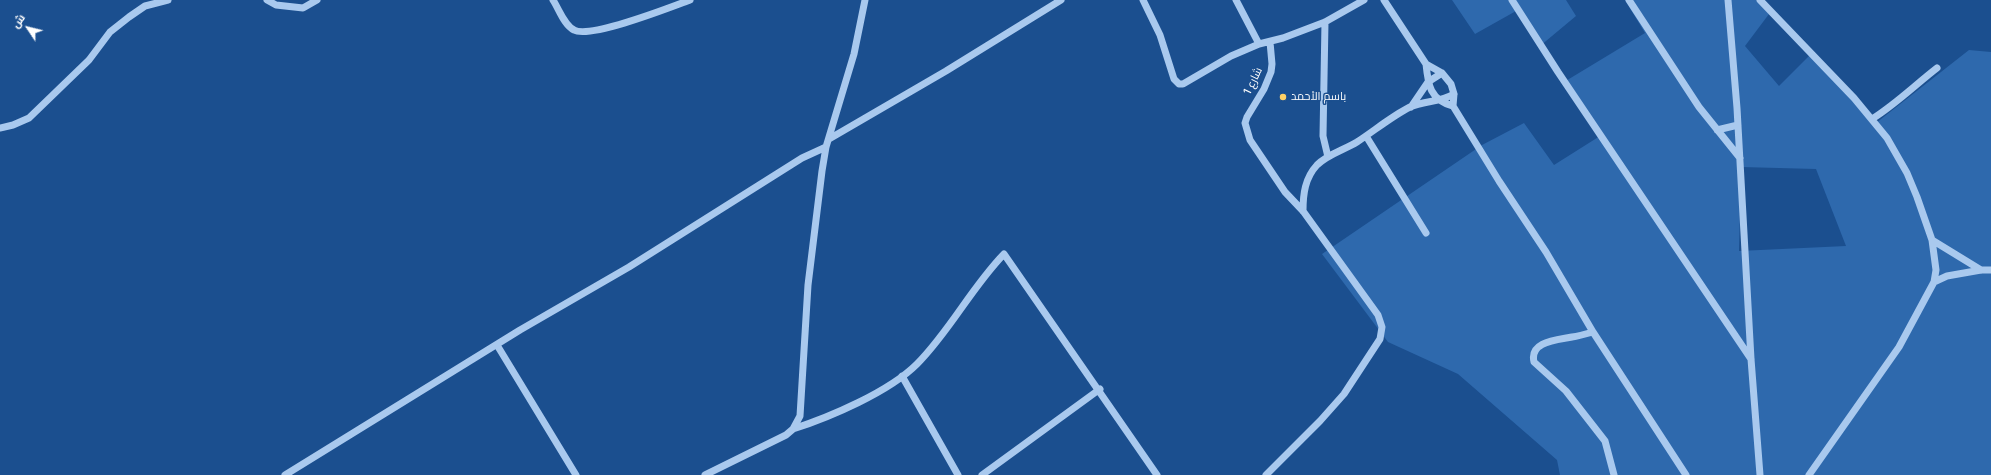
<!DOCTYPE html>
<meta charset="utf-8">
<style>
body{margin:0}
#map{position:relative;width:1991px;height:475px;overflow:hidden;background:#1b4f8f;font-family:Inter,Cairo,sans-serif}
canvas{display:block}
.north{position:absolute;left:8px;top:8px;width:40px;height:40px;-webkit-text-stroke:3px #1b4f8f;paint-order:stroke;rotate:305deg;font-size:11px;font-weight:700;line-height:16px;text-align:center;color:#fff}
.north::after{content:'';display:block;margin:auto;width:14px;height:18px;background:#fff;clip-path:polygon(50% 0,100% 100%,50% 72%,0 100%)}
</style>
<div id="map">
<canvas width="1991" height="475"></canvas>
<div class="north">ش</div>
</div>
<script>
const c = document.querySelector('canvas').getContext('2d');
c.lineJoin = 'round';
function fill(path, color) { c.fillStyle = color; c.fill(path, 'evenodd'); }
function trace(path, color, width, dash) { c.strokeStyle = color; c.lineWidth = width; c.lineCap = dash ? 'butt' : 'round'; c.setLineDash(dash || []); c.stroke(path); }
function label(font, color, halo, rows, align = 'center') {
  c.font = font + ' Inter,Cairo,sans-serif'; c.lineWidth = 3; c.setLineDash([]); c.textBaseline = 'middle'; c.strokeStyle = halo; c.fillStyle = color; for (const [text, x, y, turn = 0] of rows) {
    c.save(); c.translate(x, y); c.rotate((+turn || 0) * Math.PI / 180); c.textAlign = isNaN(turn) ? turn : align; if (halo) c.strokeText(text, 0, 0); c.fillText(text, 0, 0); c.restore();
  }
}
const green = new Path2D(`
 M1452,0H1566L1576,16L1540,46L1516,11L1475,34Z
 M1625,0H1756L1769,14L1745,46L1779,86L1810,55L1876,123L1969,50L1991,52V475H1560L1557,460L1458,374L1388,342L1322,254L1482,145L1524,123L1554,165L1600,136L1564,82L1645,33ZM1741,167L1816,169L1846,246L1739,251Z`);
const minor = new Path2D(`
 M267,0L276,5L303,8L317,0
 M553,0C559,9 564,25 574,30C590,39 671,7 690,0
 M1143,0L1160,35L1174,79L1179,84H1183L1231,56L1259,44L1283,38L1325,22L1364,0
 M1236,0L1259,44
 M1384,0L1426,64L1442,73L1451,84L1454,94L1453,106L1499,181L1546,252L1593,332L1686,475
 M1512,0L1558,72L1751,359
 M1629,0L1699,107L1740,158
 M1728,0L1737,108L1751,359L1760,475
 M1760,0L1854,98L1887,138L1907,173L1917,197L1932,240L1981,270
 M1325,22L1323,136L1328,157
 M1426,64C1428,85 1430,100 1453,106
 M1411,107L1428,82L1442,73
 M1872,119C1896,104 1915,85 1937,68
 M0,128L13,125L29,118L89,60L110,32L129,17L145,6L168,0
 M1717,130L1738,125
 M1366,136L1426,233
 M829,139L946,71L1061,0
 M1303,211C1303,194 1305,178 1317,165C1328,154 1344,150 1357,142C1374,131 1392,116 1410,107C1424,101 1441,102 1454,94
 M1932,240L1936,270L1934,282
 M1593,332C1586,334 1579,336 1572,337C1558,340 1529,341 1534,362L1566,391L1605,441L1614,475
 M497,345L576,475
 M902,376L958,475
 M793,429C830,417 889,392 917,364C950,331 971,288 1004,254L1157,475
 M285,475L520,330L629,267L802,158L826,147
 M705,475L786,435L793,429L800,416L808,285L822,171L826,147L854,54L865,0
 M982,475L1100,389
 M1266,475L1320,421L1344,394L1380,339L1382,327L1378,315L1303,211L1285,192L1250,140L1245,123L1247,117L1264,89L1271,72L1272,64L1270,42
 M1809,475L1899,347L1934,282L1947,276L1981,270H1991`);
const markers = [
 [1283,97,4,"#ffd166"]
];
const streetNames = [
 ["شارع 1",1253,81,-64]
];
const poiNames = [
 ["باسم الأحمد",1291,97]
];
fill(green, '#2e69ad');
trace(minor, '#a9c9ee', 7);
for (const [x, y, r, color] of markers) { const dot = new Path2D(); dot.arc(x, y, r, 0, 2 * Math.PI); c.fillStyle = color; c.fill(dot); trace(dot, '#1b4f8f', 1.5); }
label('11px', '#fff', '#1b4f8f', streetNames);
label('11px', '#fff', '#1b4f8f', poiNames, 'left');
</script>
